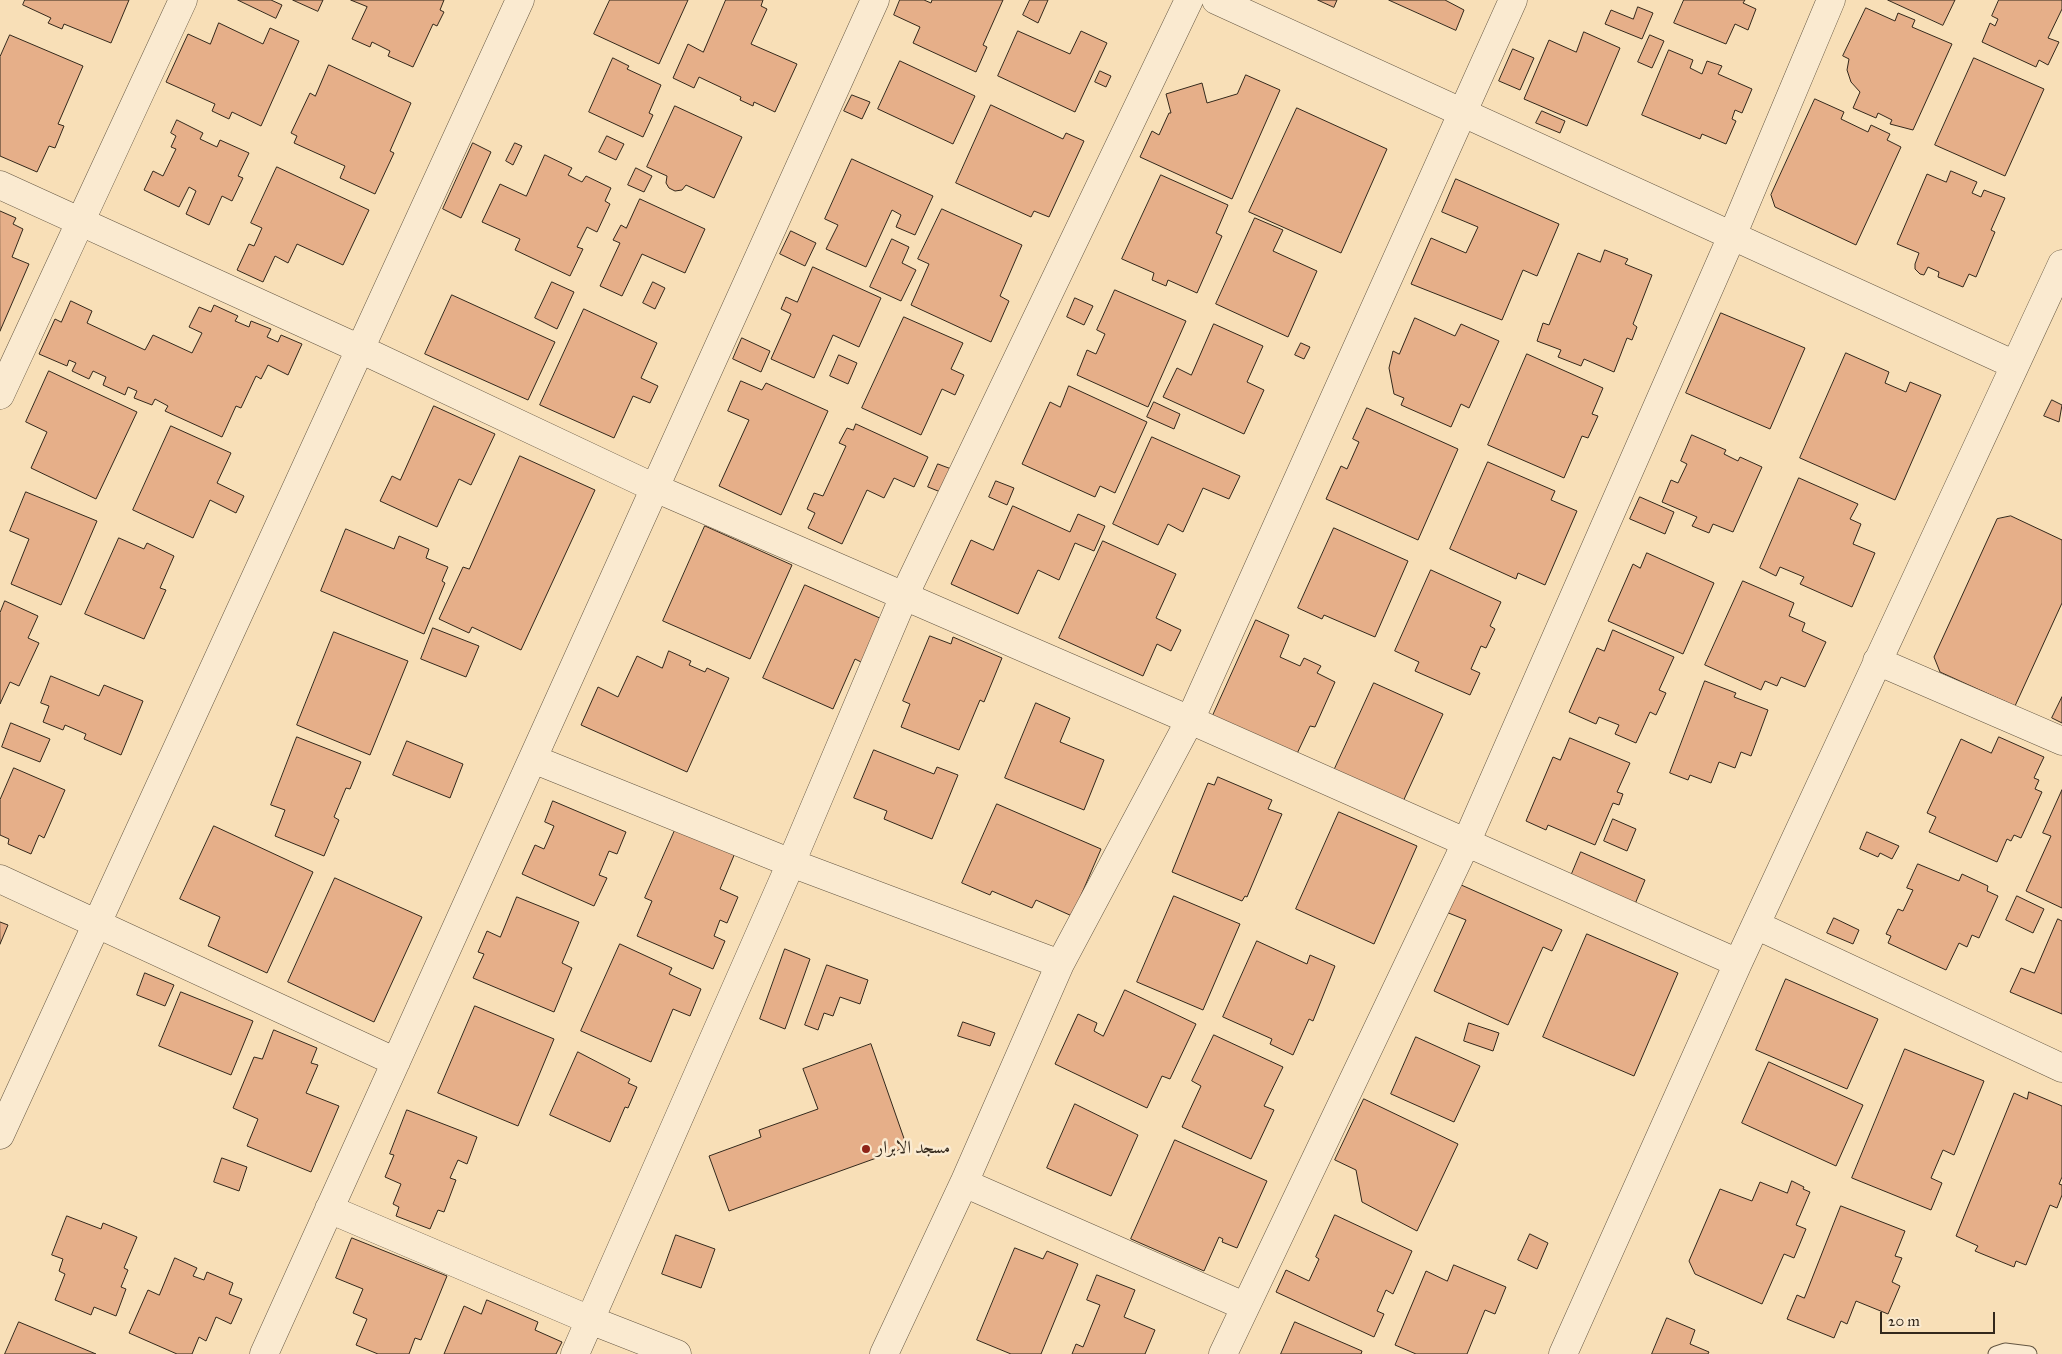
<!DOCTYPE html>
<meta charset="utf-8">
<style>
body{margin:0}
#map{position:relative;width:2062px;height:1354px;overflow:hidden;background:#f8dfb7;font-family:"IM FELL Great Primer",serif}
canvas{display:block}
.scale{position:absolute;left:1880px;top:1312px;width:115px;height:22px;box-sizing:border-box;border:2px solid #33281b;border-top:0;padding-left:6px;font-size:15px;line-height:18px;white-space:nowrap;color:#33281b;-webkit-text-stroke:4px #faead0;paint-order:stroke}
</style>
<div id="map">
<canvas width="2062" height="1354"></canvas>
<div class="scale">20 m</div>
</div>
<script>
const c = document.querySelector('canvas').getContext('2d');
c.lineJoin = 'round';
function fill(path, color) { c.fillStyle = color; c.fill(path, 'evenodd'); }
function trace(path, color, width, dash) { c.strokeStyle = color; c.lineWidth = width; c.lineCap = dash ? 'butt' : 'round'; c.setLineDash(dash || []); c.stroke(path); }
function label(font, color, halo, rows, align = 'center') {
  c.font = font + ' "IM FELL Great Primer",Amiri,serif'; c.lineWidth = 5; c.setLineDash([]); c.textBaseline = 'middle'; c.strokeStyle = halo; c.fillStyle = color; for (const [text, x, y, turn = 0] of rows) {
    c.save(); c.translate(x, y); c.rotate((+turn || 0) * Math.PI / 180); c.textAlign = isNaN(turn) ? turn : align; if (halo) c.strokeText(text, 0, 0); c.fillText(text, 0, 0); c.restore();
  }
}
const building = new Path2D(`
 M25,0H129L111,43L64,24L62,29L48,23L51,18L23,5Z
 M238,0H271L282,5L276,18Z
 M293,0H323L318,11Z
 M351,0H444L440,10L444,12L437,26L433,24L413,67L388,56L390,51L372,42L370,47L352,39L367,7Z
 M610,0H688L659,64L594,34Z
 M726,0H763L761,6L767,9L751,44L797,64L775,112L754,102L753,106L740,100L741,97L699,77L694,88L673,78L688,44L703,52Z
 M900,0H924L931,3L932,0H1003L983,45L987,47L976,72L913,43L920,27L894,15Z
 M1030,0H1048L1038,23L1023,15Z
 M1318,0H1337L1334,7Z
 M1389,0H1445L1464,10L1456,30Z
 M1684,0H1745L1743,3L1756,9L1748,30L1735,24L1726,44L1674,23Z
 M1888,0H1955L1943,25Z
 M1999,0H2062V9L2048,38L2059,42L2048,65L2039,60L2036,67L1982,42L1990,23L1995,26L1998,19L1992,16Z
 M1638,7L1653,13L1642,39L1605,24L1611,10L1633,19Z
 M1866,8L1895,21L1898,13L1915,20L1912,27L1952,44L1913,130L1890,124L1892,120L1878,113L1876,118L1853,108L1860,92L1851,82L1847,70L1849,59L1843,56Z
 M219,23L263,44L270,28L299,41L261,126L232,112L229,119L212,111L215,104L166,82L188,34L210,44Z
 M1018,31L1070,54L1081,31L1107,43L1075,112L998,76Z
 M1584,32L1620,48L1587,126L1524,99L1549,40L1576,52Z
 M10,35L83,66L58,124L64,126L55,148L49,146L37,172L0,156V57Z
 M1650,35L1664,41L1652,68L1638,62Z
 M1513,49L1534,58L1520,90L1499,81Z
 M1669,50L1693,60L1690,68L1702,74L1707,61L1722,66L1718,74L1752,89L1742,113L1735,110L1732,119L1736,121L1726,144L1702,134L1700,139L1642,115Z
 M613,58L629,66L627,69L661,85L649,113L653,115L643,137L589,112Z
 M1974,58L2044,89L2005,176L1935,145Z
 M900,61L975,96L953,144L878,109Z
 M329,65L411,103L390,151L394,153L375,194L340,178L345,166L294,143L297,136L291,133L310,93L315,96Z
 M1100,71L1111,76L1106,87L1095,82Z
 M1246,75L1280,90L1232,199L1140,157L1152,131L1159,135L1169,113H1171L1166,94L1202,83L1207,103L1237,94Z
 M852,95L870,102L862,119L844,111Z
 M1815,99L1844,112L1841,119L1868,132L1871,125L1890,134L1887,140L1901,147L1856,245L1775,207L1771,195Z
 M991,105L1063,139L1066,133L1084,141L1049,217L1034,211L1031,217L956,183Z
 M675,106L742,137L714,198L686,185L682,190L675,191L669,188L666,183L667,176L647,167Z
 M1297,108L1387,149L1341,253L1249,212Z
 M1542,111L1565,121L1560,133L1536,123Z
 M177,120L203,133L200,139L217,147L220,140L249,153L238,176L243,178L232,201L222,196L209,225L186,214L196,191L189,187L179,207L144,190L153,171L163,176L176,149L171,147L176,136L171,133Z
 M607,136L624,144L616,160L599,152Z
 M473,143L491,152L461,218L443,209Z
 M515,143L522,146L513,165L506,161Z
 M545,155L572,168L568,175L582,182L586,176L611,188L605,201L610,204L597,232L587,227L577,247L583,249L570,276L515,250L520,239L482,222L500,184L526,196Z
 M852,159L933,196L915,235L896,227L901,215L892,210L866,267L826,249L838,225L825,219Z
 M277,167L369,210L343,265L297,244L288,263L275,256L263,282L237,270L249,244L254,246L262,228L251,223Z
 M636,168L652,176L644,192L628,185Z
 M1951,171L1977,182L1972,193L1981,197L1984,190L2005,198L1991,230L1995,232L1976,277L1969,274L1963,287L1938,277L1939,272L1928,267L1924,275L1920,274L1915,269V264L1919,253L1897,244L1927,174L1946,182Z
 M1161,175L1228,205L1216,233L1222,236L1197,293L1168,280L1166,286L1152,280L1154,273L1122,259Z
 M1456,179L1559,224L1537,276L1523,270L1502,320L1411,284L1431,238L1466,253L1478,227L1442,212Z
 M640,199L705,229L685,273L642,254L622,296L600,286L620,243L613,240L621,225L626,228Z
 M942,209L1022,245L1000,296L1009,301L991,342L911,305L929,264L918,259Z
 M0,211L16,218L13,224L23,229L12,257L29,264L0,331Z
 M1255,218L1283,230L1273,251L1317,271L1288,337L1216,304Z
 M791,231L816,243L805,266L780,254Z
 M892,239L909,247L902,263L916,270L901,301L870,287Z
 M1605,250L1628,259L1625,264L1652,275L1633,324L1637,327L1632,340L1627,338L1614,372L1584,359L1581,366L1558,357L1561,350L1537,341L1543,323L1549,325L1578,253L1600,262Z
 M813,267L881,298L859,347L833,335L814,378L771,359L791,314L781,309L786,297L797,302Z
 M552,282L574,292L557,329L535,318Z
 M653,282L665,288L655,309L643,303Z
 M1115,290L1186,321L1148,407L1077,375L1087,350L1096,354L1105,334L1097,330Z
 M452,295L555,342L528,400L425,354Z
 M1075,298L1093,306L1084,325L1067,317Z
 M71,301L92,311L87,323L145,350L153,335L192,353L202,333L189,327L199,307L211,312L214,305L238,316L235,321L249,327L251,321L271,329L267,337L278,342L281,335L302,344L288,375L268,365L261,379L256,376L241,408L236,406L222,437L165,411L168,406L155,399L152,405L134,398L137,391L128,387L125,395L103,385L106,377L93,371L89,379L72,371L76,363L69,360L67,366L39,354L55,319L61,322Z
 M584,309L657,343L641,378L658,386L650,403L633,396L614,438L540,405Z
 M1721,313L1805,348L1770,429L1686,393Z
 M904,317L963,343L951,369L964,375L955,395L942,389L921,435L862,408Z
 M1415,318L1455,336L1461,324L1499,341L1469,408L1461,404L1451,427L1401,405L1404,398L1394,394L1389,368L1393,351L1399,354Z
 M1214,324L1263,346L1247,382L1264,390L1244,434L1163,397L1177,368L1191,375Z
 M742,338L770,351L761,372L733,359Z
 M1301,343L1310,347L1304,359L1295,355Z
 M1846,353L1889,372L1885,383L1906,392L1910,382L1941,395L1895,500L1800,458Z
 M1527,354L1603,388L1592,414L1598,416L1588,438L1582,436L1564,478L1488,445Z
 M839,355L857,363L848,384L830,376Z
 M49,371L137,412L96,499L31,468L47,432L26,422Z
 M741,381L762,390L766,383L828,411L781,515L719,486L749,420L728,411Z
 M1069,386L1147,422L1115,493L1100,486L1095,497L1022,464L1050,402L1060,407Z
 M2052,400L2062,405L2059,422L2044,416Z
 M1154,402L1180,414L1174,429L1147,417Z
 M434,406L495,434L471,485L459,479L437,527L380,501L392,476L400,480Z
 M1367,408L1458,449L1418,540L1326,499L1341,466L1347,469L1359,442L1353,439Z
 M856,424L928,457L914,487L894,478L884,498L867,490L842,544L808,528L815,513L807,509L814,493L823,496L846,446L839,443L847,428L853,430Z
 M171,426L231,453L217,483L244,496L236,513L210,500L193,538L133,510Z
 M1692,435L1726,450L1724,454L1738,461L1740,457L1762,467L1733,532L1713,524L1709,533L1692,526L1697,517L1662,502L1671,480L1678,483L1687,464L1681,461Z
 M1152,437L1240,476L1229,499L1203,488L1183,532L1168,524L1158,545L1113,524Z
 M520,456L595,490L521,650L472,627L469,633L439,619L463,567L469,569Z
 M1488,462L1555,491L1551,500L1577,511L1545,585L1518,573L1516,579L1450,549Z
 M938,464L954,470L943,493L928,487Z
 M1799,478L1858,504L1850,519L1861,524L1853,544L1875,553L1852,607L1800,584L1804,577L1780,567L1776,576L1760,568Z
 M996,481L1014,488L1007,505L989,497Z
 M26,492L97,521L61,605L11,584L29,539L10,531Z
 M1640,497L1674,512L1665,534L1630,519Z
 M1013,506L1070,532L1078,514L1105,526L1094,551L1075,543L1059,580L1038,570L1018,614L951,584L971,540L993,550Z
 M2011,516L2062,540V603L2015,706L1940,672L1934,657L1997,519Z
 M705,526L792,565L750,659L663,621Z
 M1334,528L1408,561L1375,637L1324,615L1322,619L1298,608Z
 M346,529L394,549L399,536L429,549L426,558L448,567L442,581L445,583L424,634L321,591Z
 M119,538L144,549L147,543L174,556L160,588L166,590L144,639L85,614Z
 M1103,541L1176,574L1156,618L1181,630L1171,651L1157,644L1143,676L1059,638Z
 M1647,553L1714,583L1683,654L1608,621L1633,564L1640,568Z
 M1431,570L1501,602L1490,626L1495,629L1486,648L1481,646L1471,669L1480,673L1470,695L1415,671L1419,662L1395,651Z
 M1743,581L1794,603L1789,616L1805,623L1802,631L1826,642L1805,687L1781,677L1777,686L1765,681L1761,690L1705,665Z
 M805,585L882,619L863,663L855,659L833,709L763,678Z
 M5,601L38,616L28,638L39,643L19,686L10,682L0,704V613Z
 M1256,620L1289,635L1280,657L1300,666L1304,658L1321,666L1317,673L1335,682L1315,727L1310,726L1294,760L1210,722Z
 M433,628L479,646L466,677L421,659Z
 M1613,630L1674,657L1659,690L1666,693L1656,715L1650,712L1636,743L1615,734L1619,725L1599,717L1596,724L1569,712L1597,648L1604,651Z
 M334,632L408,661L370,755L297,725Z
 M930,636L951,644L953,637L1002,658L984,702L980,700L959,750L901,727L910,704L903,701Z
 M669,651L691,661L689,665L705,672L707,668L729,678L687,772L581,725L598,687L618,697L637,656L662,668Z
 M51,676L99,696L104,685L143,701L121,755L84,739L86,734L65,725L63,730L43,722L49,706L41,703Z
 M1705,681L1736,693L1734,697L1768,710L1751,756L1741,752L1735,768L1719,762L1711,783L1690,775L1688,780L1670,773Z
 M1374,683L1443,714L1401,806L1332,775Z
 M2062,697V723L2052,718Z
 M1036,703L1070,718L1060,742L1104,760L1084,810L1005,778Z
 M11,723L50,739L40,762L2,747Z
 M297,737L361,762L350,789L346,788L334,817L339,820L324,856L275,836L285,810L271,805Z
 M1999,737L2044,757L2034,778L2039,780L2035,789L2042,792L2021,838L2014,835L2011,841L2007,839L1997,862L1929,832L1936,817L1927,813L1961,739L1991,753Z
 M1570,738L1630,763L1617,792L1623,794L1619,805L1613,803L1595,845L1548,825L1546,830L1526,821L1553,757L1560,760Z
 M407,741L463,764L450,798L393,775Z
 M874,750L934,774L937,767L958,775L932,839L884,819L887,811L854,798Z
 M14,768L65,790L44,838L39,835L31,854L8,844L9,839L0,835V800Z
 M1218,777L1272,800L1268,809L1282,814L1247,897L1245,896L1242,901L1172,872L1208,783L1214,785Z
 M2062,790V908L2026,891L2051,836L2043,833Z
 M553,801L626,832L617,854L609,851L599,875L607,878L594,906L522,874L535,845L544,849L554,826L545,822Z
 M997,804L1101,849L1072,916L1036,900L1032,908L992,891L990,895L962,883Z
 M1339,812L1417,846L1374,944L1296,909Z
 M1613,819L1636,829L1627,851L1604,841Z
 M214,826L313,872L267,973L208,946L220,917L180,899Z
 M676,828L735,853L720,889L738,897L727,923L720,920L714,936L725,941L713,969L637,936L652,901L645,898Z
 M1867,832L1899,846L1892,859L1880,853L1878,857L1860,849Z
 M1581,852L1645,880L1635,904L1571,876Z
 M1918,864L1959,881L1962,874L1988,886L1987,891L1998,896L1979,938L1972,935L1967,947L1959,943L1946,970L1888,943L1891,936L1886,934L1898,909L1903,911L1913,890L1907,888Z
 M335,878L422,917L374,1022L288,982Z
 M1459,884L1562,930L1552,951L1543,947L1508,1025L1434,991L1466,920L1446,912Z
 M1174,896L1240,924L1203,1010L1137,982Z
 M2017,896L2044,909L2033,933L2006,920Z
 M517,897L579,922L562,963L572,968L554,1012L473,978L484,954L478,952L487,931L500,937Z
 M1834,918L1859,930L1853,944L1827,933Z
 M2058,919L2062,921V1014L2010,992L2021,968L2034,973Z
 M0,922L8,925L0,944Z
 M1587,934L1678,973L1634,1076L1543,1037Z
 M1257,941L1307,964L1310,955L1335,966L1313,1021L1309,1019L1293,1055L1270,1044L1272,1039L1223,1017Z
 M620,944L672,968L669,974L701,989L690,1016L673,1009L651,1062L581,1031Z
 M785,949L810,959L785,1029L760,1019Z
 M827,965L868,980L860,1004L840,997L833,1016L824,1013L818,1030L805,1025Z
 M145,973L174,985L165,1006L137,995Z
 M1786,979L1878,1019L1847,1089L1756,1050Z
 M1125,990L1196,1024L1170,1079L1162,1076L1147,1108L1055,1064L1078,1014L1097,1023L1094,1031L1103,1036Z
 M181,992L253,1021L231,1075L159,1046Z
 M475,1006L554,1039L518,1126L438,1093Z
 M963,1022L995,1033L990,1046L958,1036Z
 M1469,1023L1499,1033L1493,1051L1464,1041Z
 M274,1030L317,1048L311,1063L318,1065L306,1093L339,1106L311,1172L247,1146L258,1119L233,1108L254,1057L262,1059Z
 M1214,1035L1283,1067L1264,1106L1274,1110L1251,1159L1182,1127L1201,1086L1192,1081Z
 M1416,1037L1480,1066L1454,1122L1391,1094Z
 M871,1044L907,1147L729,1211L709,1156L761,1137L759,1130L818,1109L803,1069Z
 M1905,1049L1984,1081L1954,1155L1943,1150L1931,1178L1942,1183L1931,1210L1852,1178Z
 M578,1052L630,1079L628,1083L637,1087L628,1108L625,1107L610,1142L550,1115Z
 M1769,1062L1863,1105L1836,1166L1742,1123Z
 M2029,1092L2062,1106V1177L2059,1184L2062,1185V1195L2057,1208L2050,1205L2026,1265L2016,1261L2014,1267L1975,1251L1978,1246L1956,1236L2014,1093L2027,1099Z
 M1364,1099L1458,1144L1417,1231L1362,1202L1356,1170L1335,1160Z
 M1075,1104L1138,1135L1111,1196L1047,1168Z
 M407,1110L477,1137L467,1164L458,1160L450,1178L456,1180L444,1212L438,1210L430,1229L396,1216L399,1207L393,1204L401,1184L385,1177L394,1155L390,1154Z
 M1175,1140L1267,1181L1237,1248L1222,1242L1223,1239L1219,1237L1204,1271L1131,1239Z
 M222,1158L247,1167L239,1191L214,1182Z
 M1792,1181L1804,1187L1803,1189L1810,1192L1796,1225L1806,1229L1794,1258L1784,1254L1762,1304L1695,1274L1689,1261L1720,1189L1752,1201L1760,1182L1787,1193Z
 M1841,1206L1905,1231L1895,1256L1902,1258L1892,1282L1900,1286L1888,1314L1856,1301L1847,1324L1841,1321L1834,1338L1787,1319L1797,1295L1804,1298Z
 M1335,1215L1412,1251L1393,1294L1386,1290L1377,1311L1384,1314L1374,1337L1276,1292L1286,1270L1309,1281L1319,1259L1316,1257Z
 M67,1216L101,1229L103,1223L137,1237L124,1268L128,1270L121,1287L126,1289L116,1316L94,1307L91,1315L55,1300L65,1274L59,1271L63,1259L52,1255Z
 M1530,1234L1548,1243L1537,1269L1518,1260Z
 M676,1235L715,1249L701,1288L662,1274Z
 M352,1238L447,1276L421,1340L415,1338L409,1354H378L356,1345L367,1319L353,1313L363,1289L336,1278Z
 M1015,1248L1043,1259L1047,1251L1078,1264L1041,1354H1011L977,1340Z
 M175,1258L197,1268L193,1276L204,1280L207,1272L233,1283L229,1294L242,1299L231,1324L216,1317L206,1341L199,1337L192,1354H177L129,1333L148,1290L159,1295Z
 M1454,1265L1506,1287L1495,1314L1485,1310L1467,1354H1416L1395,1345L1426,1271L1447,1281Z
 M1097,1275L1135,1290L1124,1317L1155,1330L1145,1354H1072L1076,1344L1083,1347L1100,1305L1087,1300Z
 M487,1300L538,1322L535,1330L562,1342L556,1354H444L464,1306L481,1314Z
 M1667,1318L1695,1330L1690,1344L1709,1352L1708,1354H1652Z
 M19,1322L96,1354H5Z
 M1295,1322L1362,1351L1361,1354H1281Z`);
const lane = new Path2D(`
 M1996,1354L2005,1351L2029,1354`);
const street = new Path2D(`
 M1216,0L2015,365
 M0,185L360,349L655,488L1190,720L1738,963
 M0,395L183,0
 M1877,661L2062,741
 M533,759L791,863L1060,964
 M0,879L396,1062
 M1756,925L2062,1068
 M0,1135L520,0
 M964,1183L1244,1306
 M329,1209L590,1320L677,1354
 M264,1354L875,0
 M575,1354L791,863L904,596L1189,0
 M884,1354L964,1183L1060,964L1190,720L1513,0
 M1223,1354L1466,843L1732,236L1831,0
 M1563,1354L1738,963L2062,264`);
const markers = [
 [866,1149,5,"#8f2418"]
];
const poiNames = [
 ["مسجد الابرار",876,1149]
];
fill(building, '#e6af89');
trace(building, '#33281b', 1);
trace(lane, '#645642', 17);
trace(street, '#645642', 29);
trace(lane, '#faead0', 15);
trace(street, '#faead0', 28);
for (const [x, y, r, color] of markers) { const dot = new Path2D(); dot.arc(x, y, r, 0, 2 * Math.PI); c.fillStyle = color; c.fill(dot); trace(dot, '#faead0', 2); }
label('18px', '#33281b', '#faead0', poiNames, 'left');
</script>
